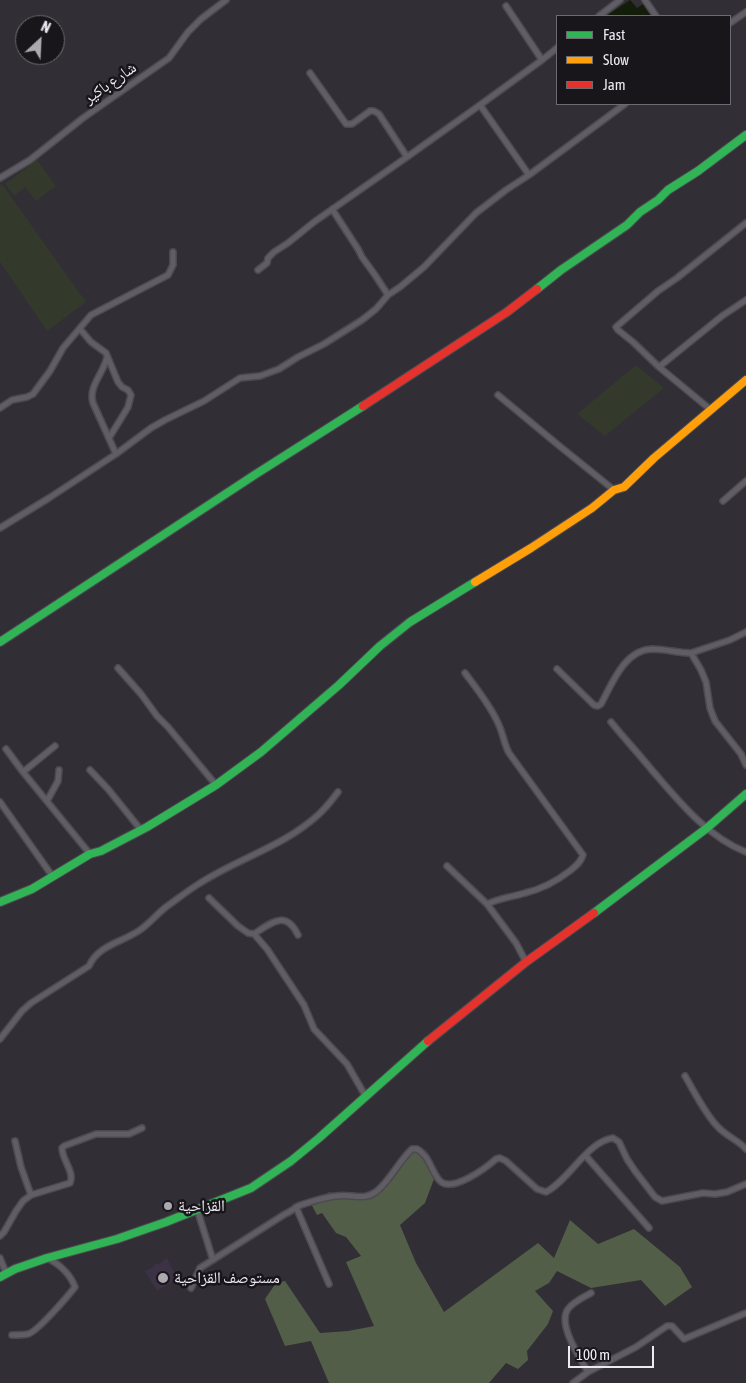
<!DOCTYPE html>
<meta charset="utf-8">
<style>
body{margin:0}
#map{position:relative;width:746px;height:1383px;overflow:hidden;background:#312e35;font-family:"Asap Condensed",sans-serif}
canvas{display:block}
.legend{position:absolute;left:556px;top:15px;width:175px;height:90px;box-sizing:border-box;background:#18151b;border:1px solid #6d6a71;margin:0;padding:6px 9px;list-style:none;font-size:15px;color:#edeaf3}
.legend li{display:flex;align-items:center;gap:10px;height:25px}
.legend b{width:25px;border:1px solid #6d6a71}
.north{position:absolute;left:15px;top:15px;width:50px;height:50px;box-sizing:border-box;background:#18151b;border:1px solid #6d6a71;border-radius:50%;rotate:25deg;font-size:14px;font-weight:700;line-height:20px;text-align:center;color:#edeaf3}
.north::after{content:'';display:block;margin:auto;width:18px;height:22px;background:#aba8b0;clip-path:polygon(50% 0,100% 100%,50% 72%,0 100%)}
.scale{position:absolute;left:568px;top:1346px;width:86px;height:22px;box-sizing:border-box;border:2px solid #edeaf3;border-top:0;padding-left:6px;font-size:15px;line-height:18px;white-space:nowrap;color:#edeaf3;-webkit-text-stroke:4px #18151b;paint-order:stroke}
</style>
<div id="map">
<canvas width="746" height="1383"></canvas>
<ul class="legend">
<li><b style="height:6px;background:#30b455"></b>Fast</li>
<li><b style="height:6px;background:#ff9f0a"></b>Slow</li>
<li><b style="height:6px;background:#e5322d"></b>Jam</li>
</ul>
<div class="north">N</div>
<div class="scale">100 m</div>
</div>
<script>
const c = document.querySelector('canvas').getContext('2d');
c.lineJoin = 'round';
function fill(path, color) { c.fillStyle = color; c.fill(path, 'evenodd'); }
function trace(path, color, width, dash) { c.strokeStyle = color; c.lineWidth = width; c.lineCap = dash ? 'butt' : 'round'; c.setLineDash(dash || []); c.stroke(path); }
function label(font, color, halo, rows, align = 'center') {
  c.font = font + ' "Asap Condensed","Noto Naskh Arabic",sans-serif'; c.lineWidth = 5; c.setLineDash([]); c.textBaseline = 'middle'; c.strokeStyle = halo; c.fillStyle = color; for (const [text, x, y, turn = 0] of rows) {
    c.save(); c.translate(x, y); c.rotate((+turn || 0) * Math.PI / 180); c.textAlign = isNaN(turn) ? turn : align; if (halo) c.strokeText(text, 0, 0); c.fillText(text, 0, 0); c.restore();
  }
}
const built = new Path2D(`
 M167,1258L174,1273H176L178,1278L157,1291L145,1271L154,1267V1265L158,1263L159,1264Z`);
const green = new Path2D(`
 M37,160L56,186L36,201L25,187L14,196L5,184Z
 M2,184L86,302L47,331L0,262V185Z
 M636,365L664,388L605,436L577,414Z`);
const forest = new Path2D(`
 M412,1149L424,1154L430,1163L434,1179L425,1203L400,1225L416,1263L444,1312L538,1243L554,1258L570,1220L598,1244L634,1229L680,1267L692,1287L665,1306L641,1280L591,1288L557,1271L549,1283L535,1291L553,1311L548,1324L527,1351L528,1360L518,1369L506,1363L489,1383H329L311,1341L285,1346L265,1299L276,1283L285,1281L320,1333L348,1331L374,1326L346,1262L361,1256L346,1237L336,1233L322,1213L317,1215L310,1202L330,1192L332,1197C352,1197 378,1196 393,1179C400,1170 406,1159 412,1149Z`);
const water = new Path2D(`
 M630,0L637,8L643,4L651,16H606Z`);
const street = new Path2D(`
 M645,0L656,16
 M506,6L542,60L557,48
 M599,16L620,0
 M730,23L746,12
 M542,60L480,105L529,175L625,104
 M310,73L346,124H352L370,111C374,110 376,112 379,114L407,157L480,105
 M0,178L30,160L83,118L169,58L188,32L201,19L226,0
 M332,209L358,249L362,257L375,275L388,295
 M746,223L677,278L658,291L616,327L618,330L633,342L659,367L722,316L746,300
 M258,270L267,263L268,258L274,252L288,243L314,222L407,157
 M80,329L91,342L106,353L118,382L122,387L128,390L131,395L128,407L122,417L109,438
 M107,357C104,373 88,386 93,403L116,454
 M659,367L711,410
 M498,395L557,444L614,490
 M0,408L12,400L27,397L33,394L50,371L63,348L91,315L168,275L173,265V252
 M723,501L746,481
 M0,528L49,498L116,454L151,428L165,420L204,401L240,378L260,376L279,369L298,357L324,344L362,320L376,309L388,295L400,287L424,267L476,213L506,190L529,175
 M746,632L730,640L691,653L701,670L706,682L710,708L715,721L741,754L746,765
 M118,668L141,694L157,716L168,727L216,785
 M557,669L594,705L598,706L601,704C612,684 624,650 652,649C665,649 678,653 691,653
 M465,673C477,689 490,705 498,723C503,733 504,744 509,753L583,855C581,862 576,866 571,870C557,881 542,889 525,893C512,897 500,898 487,904
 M611,722C624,738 638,753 651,769C678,800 707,837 746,852
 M6,749L23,772L90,854
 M90,770L108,789L141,830
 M23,772L55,746
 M47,801L58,781L59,770
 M0,802L53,877
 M447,866L487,904L516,943L526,962
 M209,898L238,926L248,933L254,934L267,949L304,1005L314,1029L347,1064L366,1097
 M254,934C272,922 286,910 298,935
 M0,1039L22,1011L31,1003L89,966C98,945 123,942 140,930C150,923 157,914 166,907C176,900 186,892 197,885C236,859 283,847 318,815C326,808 332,800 338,792
 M685,1076C694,1091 705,1114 718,1127C726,1136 738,1140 746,1149
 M15,1141L21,1167L31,1195
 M585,1155L649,1228
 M296,1207L329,1284
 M197,1209L213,1260
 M0,1236L4,1232L16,1211L23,1201L31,1195L70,1183C75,1172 62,1160 62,1148L64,1146L96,1134H129L142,1128
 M0,1258L6,1273
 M191,1288L200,1268L285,1214C290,1212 294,1209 298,1206C310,1202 324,1197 336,1196C351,1193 363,1202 377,1191C391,1179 399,1161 412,1149H417C430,1156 431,1172 440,1181C452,1193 486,1168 496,1159L500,1158L506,1161L537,1189L546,1192C569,1180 588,1141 613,1138L619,1142L627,1159L635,1171L655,1197L662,1201L703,1193L715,1194L727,1192L746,1184
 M12,1335C17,1335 23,1335 28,1334C37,1332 68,1296 75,1287C70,1274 59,1264 47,1258
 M588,1372L636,1347L667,1326H672L684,1339L746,1313
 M573,1383L588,1372C580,1358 557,1324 568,1309C573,1302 584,1297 591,1293`);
const fast = new Path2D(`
 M537,289L561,270L627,225L640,212L658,200L668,190L698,171L746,135
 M0,642L256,474L363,406
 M0,902L32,889L90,854L101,851L147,827L216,785L261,752L339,685L380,646L410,622L475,582
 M594,913L707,828L746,794
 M0,1277L15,1269L47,1258L117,1239L166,1222L251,1188L291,1161L319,1138L428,1041`);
const slow = new Path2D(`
 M475,582L531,548L592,508L614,490L624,487L654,458L746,380`);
const jam = new Path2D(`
 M363,406L507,312L537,289
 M428,1041L526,962L594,913`);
const markers = [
 [168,1206,5,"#aba8b0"],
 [163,1278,6,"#aba8b0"]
];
const streetNames = [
 ["شارع باكير",110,83,-35]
];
const poiNames = [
 ["القزاحية",178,1206],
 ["مستوصف القزاحية",174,1278]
];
fill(built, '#3b3345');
fill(green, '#333a2c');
fill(forest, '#535e49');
fill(water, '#131d09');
trace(street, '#4c4a50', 8);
trace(fast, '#4c4a50', 10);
trace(slow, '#4c4a50', 10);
trace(jam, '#4c4a50', 10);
trace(street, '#605e64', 5);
trace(fast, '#30b455', 8);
trace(slow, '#ff9f0a', 8);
trace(jam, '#e5322d', 8);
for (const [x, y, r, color] of markers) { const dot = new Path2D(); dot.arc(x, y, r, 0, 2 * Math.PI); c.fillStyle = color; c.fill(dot); trace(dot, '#18151b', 2); }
label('16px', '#edeaf3', '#18151b', streetNames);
label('16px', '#edeaf3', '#18151b', poiNames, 'left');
</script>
